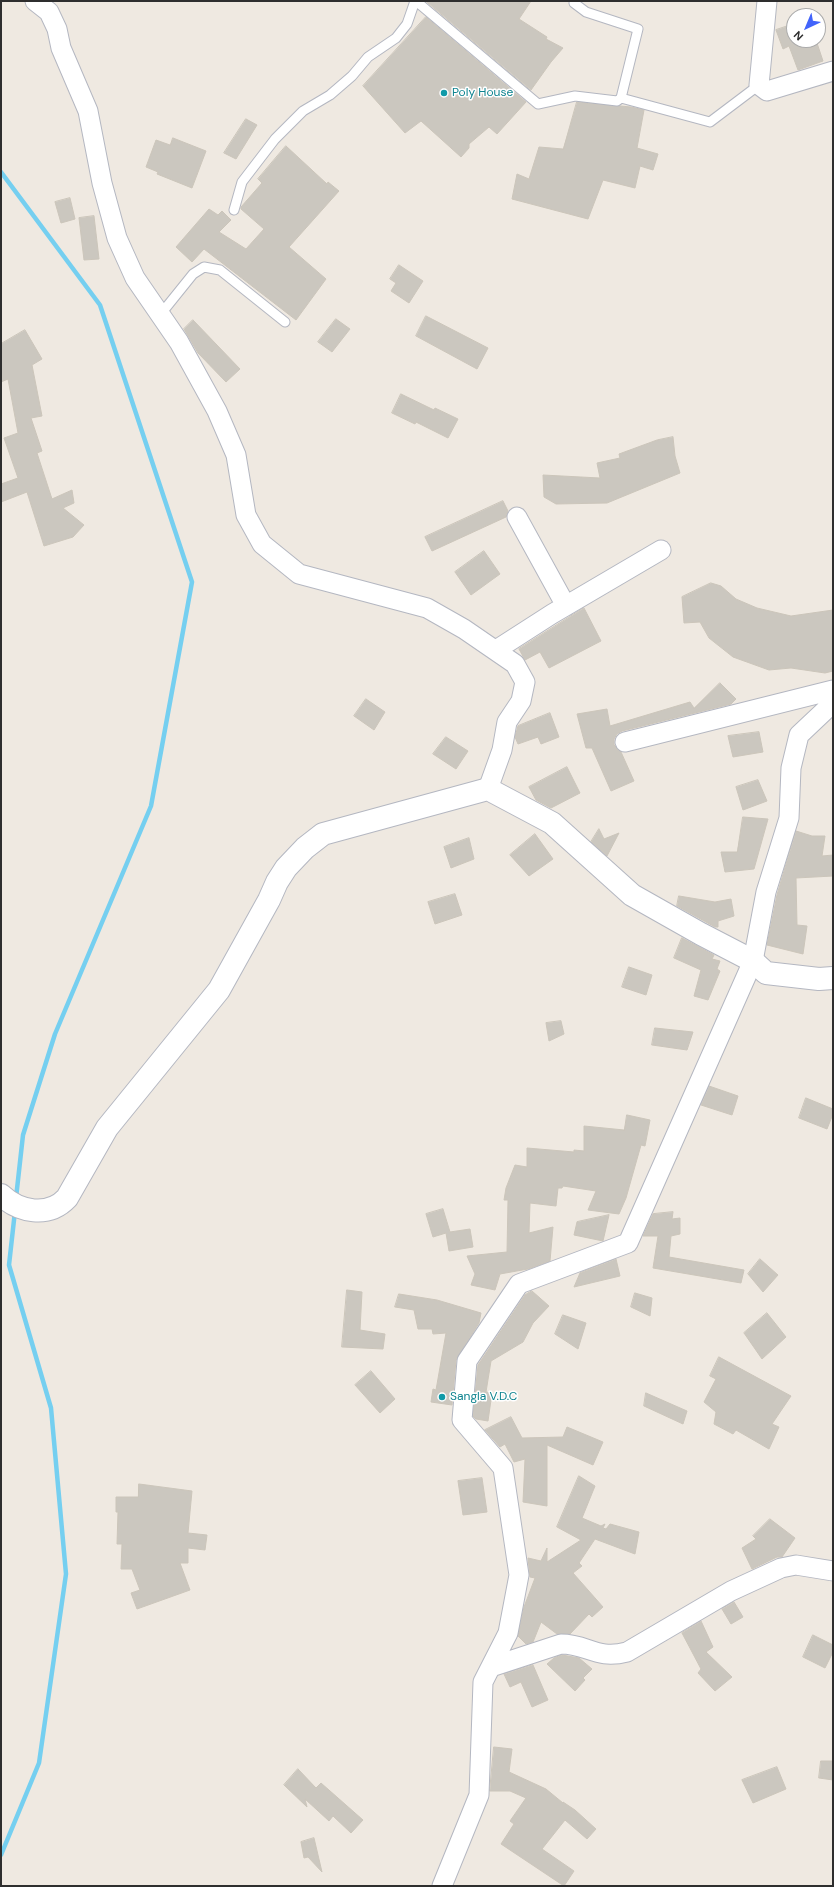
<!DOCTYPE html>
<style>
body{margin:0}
#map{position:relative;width:834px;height:1887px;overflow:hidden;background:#efe9e1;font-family:"DM Sans",sans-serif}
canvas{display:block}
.frame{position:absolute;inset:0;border:2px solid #2e2e2e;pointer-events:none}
.north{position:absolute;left:786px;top:8px;width:40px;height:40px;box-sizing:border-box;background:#fff;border:1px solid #ababab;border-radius:50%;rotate:224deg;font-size:11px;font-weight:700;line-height:16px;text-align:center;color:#2e2e2e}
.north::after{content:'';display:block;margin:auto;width:14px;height:18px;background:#4264fb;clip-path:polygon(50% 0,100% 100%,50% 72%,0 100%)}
</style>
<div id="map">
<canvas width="834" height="1887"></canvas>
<div class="frame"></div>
<div class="north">N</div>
</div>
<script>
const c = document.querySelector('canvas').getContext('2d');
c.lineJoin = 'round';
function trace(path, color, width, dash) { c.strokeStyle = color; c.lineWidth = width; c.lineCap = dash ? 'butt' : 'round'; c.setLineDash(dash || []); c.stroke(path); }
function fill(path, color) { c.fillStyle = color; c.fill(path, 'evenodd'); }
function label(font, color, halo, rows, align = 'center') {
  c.font = font + ' "DM Sans",sans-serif'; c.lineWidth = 3; c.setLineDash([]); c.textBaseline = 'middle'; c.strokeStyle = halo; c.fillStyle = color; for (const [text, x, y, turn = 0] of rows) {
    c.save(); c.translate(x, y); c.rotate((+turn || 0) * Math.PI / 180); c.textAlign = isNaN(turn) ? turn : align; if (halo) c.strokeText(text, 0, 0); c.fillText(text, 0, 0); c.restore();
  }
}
const stream = new Path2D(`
 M1,172L100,305L192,582L151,806L55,1034L23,1135L16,1198
 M1,1855L39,1763L66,1574L51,1408L9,1265L15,1211`);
const building = new Path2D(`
 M426,1H531L519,19L547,37L546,39L563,48L551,62L531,90Z
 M426,17L526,102L497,134L489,127L469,144V148L461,157L421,121L405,133L363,86Z
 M794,24V40H816L823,61L798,70L789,46L783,49L776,30Z
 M577,102L631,107L644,110L637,148L658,154L653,170L640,166L635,188L603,180L588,219L512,199L517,174L529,179L539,147L563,149Z
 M246,119L257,125L236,159L224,153Z
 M173,138L206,151L192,188L157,174L158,172L146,167L156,140L170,145Z
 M286,146L327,184L328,182L339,191L289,247L326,279L296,320L204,249L192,262L176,247L209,209L218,215L222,211L231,220L219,232L246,249L264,229L241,209V207L262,183L258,179Z
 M70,198L75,219L61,223L55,202Z
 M94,216L99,259L84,260L79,218Z
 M399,265L423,281L409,303L391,291L396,283L390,279Z
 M426,316L488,348L477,369L416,336Z
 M336,319L350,329L332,352L318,342Z
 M193,320L240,369L226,382L198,353L184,329Z
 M25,330L42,359L32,365L42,416L31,418L42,451L37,453L52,499L72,490L74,503L63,508L84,525L73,537L44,546L27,492L1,502V484L18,478L4,438L18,433L8,379L1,382V344Z
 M401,394L434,410L435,408L458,419L448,438L416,422L415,424L392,413Z
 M673,437L675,456L680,473L607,503L556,504L544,497L543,475L600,478L597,463L620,458L619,454L657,440Z
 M503,501L508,511L506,517L432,551L425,537Z
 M484,551L500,574L471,595L455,572Z
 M711,583L721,586L736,599L757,608L791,616L833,610V671L825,673L791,668L769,670L733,657L709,638L700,622L684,623L682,597Z
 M584,608L601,641L549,668L540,652L525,660L519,649Z
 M720,683L736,699L731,704L622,731L617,734L614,739V745L621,752L634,781L611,791L592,748H586L577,714L607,709L610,726L690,702L694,708Z
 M366,699L385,712L374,730L354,716Z
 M550,713L559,737L541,744L538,737L518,744L515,737L518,726Z
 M759,732L763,752L733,757L728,736Z
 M446,737L468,751L456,769L433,754Z
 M567,767L580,793L551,808L536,800L529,787Z
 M758,780L767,801L743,810L736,787Z
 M743,817L768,819L754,869L725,872L721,852H737Z
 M599,829L604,839L619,833L607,856L591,842Z
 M796,831L812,836H825L822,856L833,855V876L796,878L797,925L807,926L803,954L767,945L777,895Z
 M535,834L553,859L529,876L510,855Z
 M469,838L474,859L451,868L444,847Z
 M455,894L462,915L435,924L428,902Z
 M679,896L715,902L731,899L734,916L718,921V927H715L677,906Z
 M682,938L714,955L712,959L720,961L717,969L720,971L708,1000L694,996L701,970L674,958Z
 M629,967L652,975L646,995L622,987Z
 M561,1021L564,1034L549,1041L546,1023Z
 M655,1028L693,1032L687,1050L652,1045Z
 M709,1086L738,1096L732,1115L701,1105Z
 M806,1098L833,1109V1114L827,1129L799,1118Z
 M627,1115L650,1120L645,1146L641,1145L626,1198L619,1214L588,1210L596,1191L563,1186L562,1188H558L556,1206L530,1203L529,1233L553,1227L550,1261L528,1269L500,1274L495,1290L471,1285L475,1274L467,1256L507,1252L508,1200H504L506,1188L515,1165L527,1167V1148L574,1152V1150L584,1151V1126L624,1130Z
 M443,1209L450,1232L470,1229L473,1247L449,1251L446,1233L433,1237L426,1214Z
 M673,1212L672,1219L680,1218V1234L671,1236L669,1257L744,1270L741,1283L653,1268L658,1236H643L653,1214Z
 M609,1215L603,1241L574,1235L577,1222Z
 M616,1259L620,1276L574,1287L580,1273Z
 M760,1259L778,1275L763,1292L748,1274Z
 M347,1290L362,1292L360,1330L385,1334L383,1349L342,1347Z
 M532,1291L549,1306L533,1323L523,1342L491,1361L486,1392L492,1393L488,1421L476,1419L473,1416L478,1365L525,1295Z
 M635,1293L652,1298L650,1316L631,1307Z
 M399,1294L437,1300L481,1313L479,1323L456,1360L452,1405L431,1402L433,1389L436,1390L446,1333L433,1334L432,1329H418L414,1310L395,1307Z
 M767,1313L786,1337L762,1359L744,1333Z
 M563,1315L586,1323L578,1349L555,1334Z
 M719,1357L791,1396L772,1424L779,1427L769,1449L736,1430L733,1434L714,1424L716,1412L704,1402L716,1379L710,1376Z
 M371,1371L395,1399L380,1413L355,1385Z
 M646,1393L687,1411L683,1424L644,1406Z
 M511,1417L522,1438L563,1437L567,1427L603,1442L593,1465L547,1445V1506L523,1502L525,1459L514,1462L505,1444L500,1447L485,1430Z
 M579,1476L595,1486L582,1518L601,1526L605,1524L603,1528L606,1529L610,1524L639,1532L635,1554L595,1539L579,1563L582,1566L573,1573L603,1607L592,1617L589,1614L570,1634H557L541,1622L533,1642L526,1644L518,1636L524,1607L535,1578L530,1577L528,1558L541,1561L547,1548V1562L581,1540L557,1527Z
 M482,1478L487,1512L463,1515L458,1481Z
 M139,1484L192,1491L188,1533L207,1535L205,1550L188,1548V1563H180L190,1590L137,1609L131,1593L140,1590L132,1569H121L122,1544H117L118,1512H116V1497H138Z
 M770,1519L795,1538L782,1557H777L752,1569L742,1548L756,1539L753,1536Z
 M734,1602L743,1617L731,1624L722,1609Z
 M701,1621L713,1647L706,1652L732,1677L715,1691L698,1673L701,1669L682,1633Z
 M813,1635L833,1645V1652L825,1668L803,1657Z
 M562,1655L579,1658L592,1669L583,1678L585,1680L575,1691L547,1664L554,1658Z
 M533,1665L548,1700L532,1707L521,1682L510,1687L504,1674Z
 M494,1747L512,1749L509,1772L546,1789L563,1803V1802L575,1810L596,1829L587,1839L565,1820L542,1849L574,1871L564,1886L501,1844L514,1824L510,1821L526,1798L510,1791H490Z
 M821,1761H833V1780L819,1778Z
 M777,1767L786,1789L753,1803L742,1780Z
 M298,1769L316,1788L321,1783L363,1820L351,1833L333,1816L329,1821L305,1799L307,1807L284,1785Z
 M314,1838L322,1872L308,1857L304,1858L301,1842Z`);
const lane = new Path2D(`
 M416,1L538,104L575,96L617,101L621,98
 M574,3L586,12L638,29L621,98L710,122L759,85
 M234,210L242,182L275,139L303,111L330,95L352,76L368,57L396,38L407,24L415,1
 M160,315L193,274L204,267L220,270L285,322`);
const street = new Path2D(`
 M35,1L49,12L57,29L61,48L88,111L102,183L117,238L135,278L179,342L217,411L236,455L246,515L262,544L299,574L427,608L464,629L515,664L525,682L521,701L507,722L502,750L488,789
 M767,1L759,85L767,91L833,71
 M517,517L566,606
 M496,650L552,614L661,550
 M625,742L833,690
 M491,1667L561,1644C588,1644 596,1660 627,1652L731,1591L781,1568L796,1565L833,1571
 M442,1886L479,1795L483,1682L508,1633L519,1575L503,1468L462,1420L467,1361L519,1284L628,1243L753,961L766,892L789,818L791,768L799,735L833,703`);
const secondary = new Path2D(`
 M1,1195C19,1212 48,1218 67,1198L107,1128L219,990L269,900L277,882L286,868L305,848L323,834L488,789L552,823L632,895L701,934L753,961L766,973L819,979L833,978`);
const markers = [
 [444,93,4,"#0f9aa8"],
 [442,1397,4,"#0f9aa8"]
];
const cultureNames = [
 ["Poly House",452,93],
 ["Sangla V.D.C",450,1397]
];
trace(stream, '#75cff0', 4.5);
fill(building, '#cbc7bf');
trace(building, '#cbc5ba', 1);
trace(lane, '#b4b7c1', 11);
trace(street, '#b4b7c1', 21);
trace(secondary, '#b4b7c1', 24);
trace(lane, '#fff', 9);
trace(street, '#fff', 19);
trace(secondary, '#fff', 22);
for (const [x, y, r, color] of markers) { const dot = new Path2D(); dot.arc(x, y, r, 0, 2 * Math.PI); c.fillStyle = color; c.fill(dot); trace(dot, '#fff', 1.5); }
label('12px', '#0d838f', '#fff', cultureNames, 'left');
</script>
